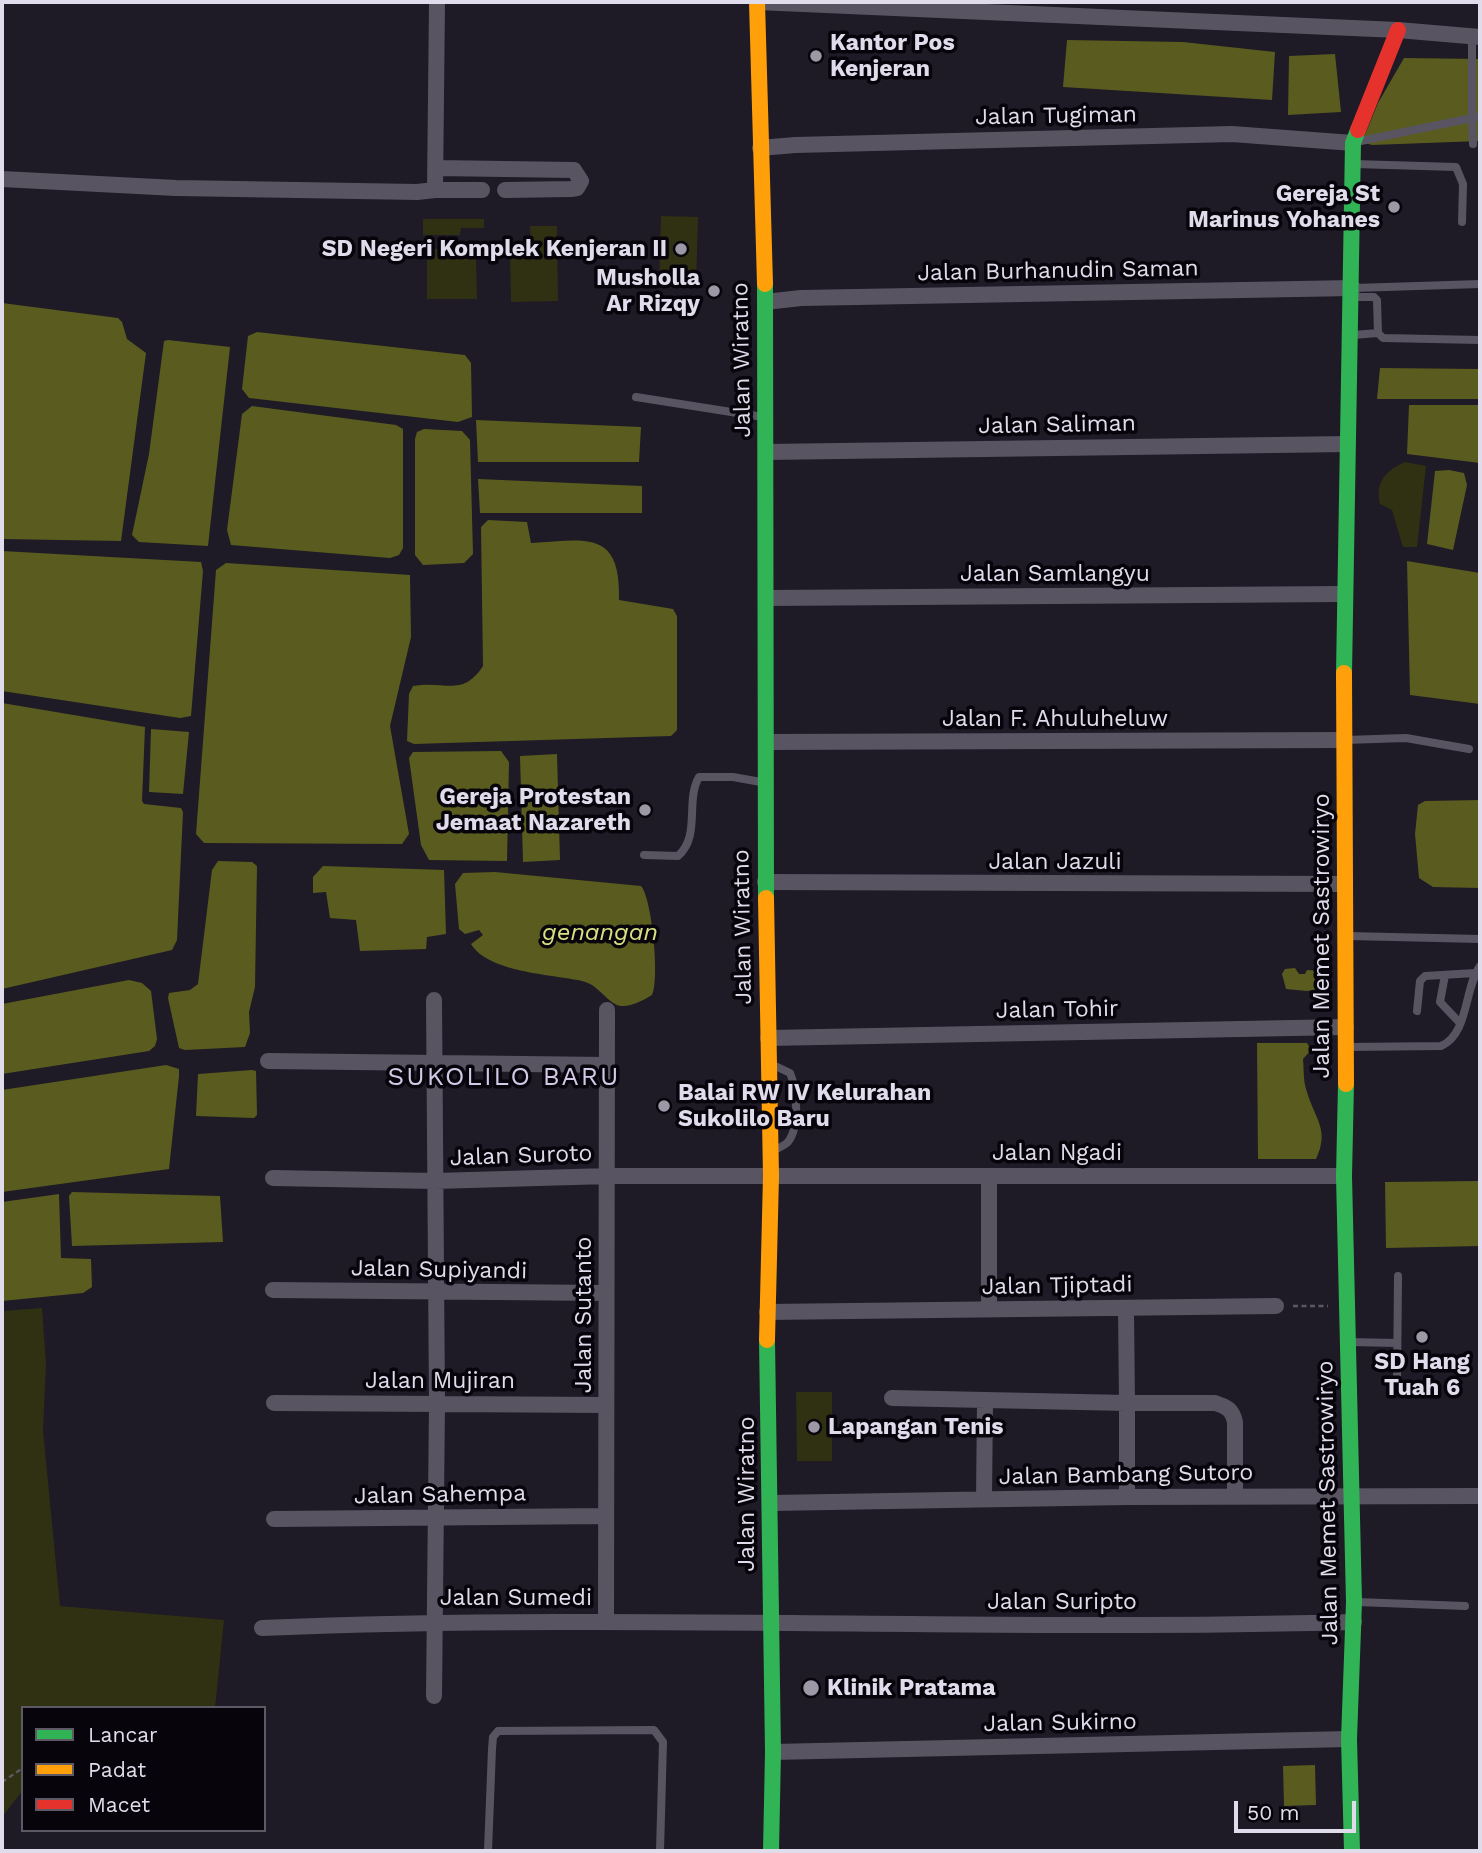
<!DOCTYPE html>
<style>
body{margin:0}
#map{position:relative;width:1482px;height:1853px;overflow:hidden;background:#1e1a26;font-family:"Work Sans",sans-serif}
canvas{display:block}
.frame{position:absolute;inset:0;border:4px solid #e1dceb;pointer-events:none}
.legend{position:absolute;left:21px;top:1706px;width:245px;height:126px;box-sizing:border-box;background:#07040c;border:2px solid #5e5a65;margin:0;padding:9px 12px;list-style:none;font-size:21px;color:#e1dceb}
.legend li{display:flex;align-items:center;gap:14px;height:35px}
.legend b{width:35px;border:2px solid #5e5a65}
.scale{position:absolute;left:1234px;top:1801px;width:122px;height:32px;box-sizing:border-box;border:4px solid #e1dceb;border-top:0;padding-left:9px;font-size:21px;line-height:24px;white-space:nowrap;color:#e1dceb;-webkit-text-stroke:5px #07040c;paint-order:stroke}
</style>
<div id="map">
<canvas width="1482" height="1853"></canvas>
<div class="frame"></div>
<ul class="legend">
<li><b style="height:9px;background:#30b455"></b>Lancar</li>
<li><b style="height:9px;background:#ff9f0a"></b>Padat</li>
<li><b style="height:9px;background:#e5322d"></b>Macet</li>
</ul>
<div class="scale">50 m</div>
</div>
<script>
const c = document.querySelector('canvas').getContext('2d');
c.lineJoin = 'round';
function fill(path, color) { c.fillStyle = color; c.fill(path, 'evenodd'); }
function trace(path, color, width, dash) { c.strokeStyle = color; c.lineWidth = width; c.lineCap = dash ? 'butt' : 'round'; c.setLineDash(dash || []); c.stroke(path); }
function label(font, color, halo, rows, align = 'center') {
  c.font = font + ' "Work Sans",sans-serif'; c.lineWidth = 7; c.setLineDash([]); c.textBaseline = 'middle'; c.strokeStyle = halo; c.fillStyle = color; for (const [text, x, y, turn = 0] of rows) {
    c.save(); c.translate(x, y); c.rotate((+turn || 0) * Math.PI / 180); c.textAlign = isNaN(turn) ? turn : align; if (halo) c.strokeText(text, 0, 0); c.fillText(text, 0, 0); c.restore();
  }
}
const green = new Path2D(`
 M661,216L698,217L696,285L659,284Z
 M423,219H484V228H461L460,235H423Z
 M530,226H557L558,301L511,302L510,258H531Z
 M427,249H455V259H476L477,299H427Z
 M1405,462L1426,466L1417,547H1403L1392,510L1380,504C1375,482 1385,471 1405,462Z
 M42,1308L46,1363L43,1430L60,1606L224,1620L215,1708H23V1790L2,1817V1311Z
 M796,1392H832V1461H797Z`);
const water = new Path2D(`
 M1067,40L1183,42L1275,52L1272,100L1063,87Z
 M1335,54L1341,112L1288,115L1289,56Z
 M1404,58L1480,59V141L1372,145L1362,142L1378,103Z
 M2,303L118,318L122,322L127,339L146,353L121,541L2,539Z
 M257,332L465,355L471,363L472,417L458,422L249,398L242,389L248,336Z
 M168,340L230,347L208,546L139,542L132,535L149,454L164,341Z
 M1380,368L1480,369V399H1377Z
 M1409,405H1480V463L1407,454Z
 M252,406L396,425L403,429V548L399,555L390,558L231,545L227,530L242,414Z
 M476,420L641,427L639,462H478Z
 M424,429L462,431L470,440L473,554L464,563L423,565L415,555V439L417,432Z
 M1449,470L1464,473L1467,485L1453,550L1427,544L1435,471Z
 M478,479L642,486V513H480Z
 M488,520L527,522L531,543C586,540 621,529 619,600L673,609L677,616V730L671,736L414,744L407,741L409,694L413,686C445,680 462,698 483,666L481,527Z
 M2,551L201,562L203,571L191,716L180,718L2,691Z
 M1407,561L1480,573V704L1410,695Z
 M226,563L410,575L411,637L390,726L409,834L402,844L204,843L196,834L216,570Z
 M2,703L145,727L142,801L144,804L181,808L183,812L177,940L172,950L2,989Z
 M151,729L189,732L183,794L149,792Z
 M501,751L509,762L507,861L429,860L421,845L409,758L413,752Z
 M557,754L560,860L523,862L520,756Z
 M1480,800V888L1433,887L1419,878L1415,834L1418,805L1425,801Z
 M218,861L252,862L257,866L255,987L249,1012L250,1033L245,1047L185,1050L179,1048L168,998L169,993L190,990L198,984L212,870Z
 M323,866L444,870L446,934L427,937L426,949L360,951L356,920L330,918L326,892L313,893V877Z
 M495,872L641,886C652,898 660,980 652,995C644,1000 631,1007 621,1006C607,1004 600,985 582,981C551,974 489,973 471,944L483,935L479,930L465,934L459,929L455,884L463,873Z
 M1295,968L1299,974H1305L1307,970L1321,971L1324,988L1307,991L1286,989L1282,974L1285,969Z
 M129,980L142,983L151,991L157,1039L155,1046L149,1051L2,1074V1004Z
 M1257,1043H1307L1311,1050L1303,1059C1304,1069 1303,1082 1307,1092C1315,1119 1330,1130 1316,1159H1258Z
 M166,1065L179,1069V1076L169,1169L2,1192V1090Z
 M252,1070L256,1071L257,1115L254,1118L196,1116L198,1074Z
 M1480,1181V1246L1386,1248L1385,1182Z
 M72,1192L220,1196L223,1242L72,1246L69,1196Z
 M59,1194L61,1258L91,1259L92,1287L83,1293L2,1301V1202Z
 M1315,1765L1316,1805L1284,1806L1283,1766Z`);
const path = new Path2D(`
 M1293,1306H1328
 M2,1782L23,1768`);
const lane = new Path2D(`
 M1472,36V118L1480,117
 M1356,142L1472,118L1473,144
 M1354,164L1456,167L1463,184L1462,222
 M1354,288L1480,284
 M1355,297H1374L1377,300L1378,333L1383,338L1480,340
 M1353,335L1378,333
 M636,397L763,417
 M1345,740L1406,738L1469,749
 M644,855L678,856C701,836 685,801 699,777H733L761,782
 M1348,936L1480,939
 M1445,975L1440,1002L1459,1022
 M1417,1011L1420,981L1425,976L1475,973
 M1347,1047L1441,1046C1469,1034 1464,988 1480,966
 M771,1064L790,1073C797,1089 800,1127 788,1142C784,1146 778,1148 773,1151
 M1349,1342L1397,1343
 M1397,1385L1398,1276
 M1356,1602L1465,1606
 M488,1851L492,1749L493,1737L498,1731L654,1730L663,1742L660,1851`);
const street = new Path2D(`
 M757,2L1398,30L1480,37
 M760,148L795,145L1232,134L1353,143
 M436,168L574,170L581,181L577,188L571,189L505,190
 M2,179L176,188L417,192L435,190L437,2
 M435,190H482
 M765,302L801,298L1353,288
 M766,452L1348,444
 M767,598L1343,594
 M766,742L1345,740
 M765,882L1344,884
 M434,1000L437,1403L434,1696
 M768,1038L1346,1027
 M268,1061L607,1065
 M273,1178L435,1181L608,1176H1344
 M273,1290L605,1293
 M1126,1308L1127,1403H1215C1227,1407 1232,1409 1235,1422V1496
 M989,1309V1176
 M767,1312L1276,1306
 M892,1398L1127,1403V1497
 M274,1403L606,1405
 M984,1499L985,1402
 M772,1503L1127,1497L1480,1496
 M274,1519L606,1516
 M606,1621L607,1010
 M262,1628C626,1613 990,1632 1354,1622
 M773,1752L1349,1739`);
const fast = new Path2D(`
 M765,284L766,898
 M1344,673L1353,143L1358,130
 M1346,1084L1344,1176L1354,1602L1349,1739L1352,1851
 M767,1340L773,1752L771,1851`);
const slow = new Path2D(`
 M757,2L765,284
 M1344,673L1346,1084
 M766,898L771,1176L767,1340`);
const jam = new Path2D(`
 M1358,130L1398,30`);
const markers = [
 [816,56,7,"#9d98a6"],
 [1394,207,7,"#9d98a6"],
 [681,249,7,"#9d98a6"],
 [714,291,7,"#9d98a6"],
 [645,810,7,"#9d98a6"],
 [664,1106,7,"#9d98a6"],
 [1422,1337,7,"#9d98a6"],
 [814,1427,7,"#9d98a6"],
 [811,1688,9,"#9d98a6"]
];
const poiNames = [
 ["Kantor Pos",830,43],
 ["Kenjeran",830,69],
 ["Gereja St",1380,194,"right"],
 ["Marinus Yohanes",1380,220,"right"],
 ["SD Negeri Komplek Kenjeran II",667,249,"right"],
 ["Musholla",700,278,"right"],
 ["Ar Rizqy",700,304,"right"],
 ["Gereja Protestan",631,797,"right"],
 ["Jemaat Nazareth",631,823,"right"],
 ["Balai RW IV Kelurahan",678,1093],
 ["Sukolilo Baru",678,1119],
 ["SD Hang",1422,1362,"center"],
 ["Tuah 6",1422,1388,"center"],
 ["Lapangan Tenis",828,1427],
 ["Klinik Pratama",827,1688]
];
const streetNames = [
 ["Jalan Tugiman",1056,116,-1],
 ["Jalan Burhanudin Saman",1058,271,-1],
 ["Jalan Wiratno",742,360,-91],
 ["Jalan Saliman",1057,425,-1],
 ["Jalan Samlangyu",1055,574],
 ["Jalan F. Ahuluheluw",1055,719],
 ["Jalan Jazuli",1055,862],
 ["Jalan Wiratno",743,927,-91],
 ["Jalan Memet Sastrowiryo",1322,936,-90],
 ["Jalan Tohir",1057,1010,-1],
 ["Jalan Ngadi",1057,1153],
 ["Jalan Suroto",521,1156,-2],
 ["Jalan Supiyandi",439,1270,1],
 ["Jalan Tjiptadi",1057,1286,-1],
 ["Jalan Sutanto",584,1315,-90],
 ["Jalan Mujiran",440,1381],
 ["Jalan Bambang Sutoro",1126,1475,-1],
 ["Jalan Wiratno",747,1494,-90],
 ["Jalan Sahempa",440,1495,-1],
 ["Jalan Memet Sastrowiryo",1328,1503,-91],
 ["Jalan Sumedi",516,1598],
 ["Jalan Suripto",1062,1602],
 ["Jalan Sukirno",1060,1723,-1]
];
const waterNames = [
 ["genangan",600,933]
];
const quarterNames = [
 ["SUKOLILO BARU",504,1077]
];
fill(green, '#2f3112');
fill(water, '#595c1e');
trace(path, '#5b5763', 2.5, [5, 3.5]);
trace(lane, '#595462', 8);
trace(street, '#595462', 16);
trace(fast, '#30b455', 16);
trace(slow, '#ff9f0a', 16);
trace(jam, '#e5322d', 16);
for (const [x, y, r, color] of markers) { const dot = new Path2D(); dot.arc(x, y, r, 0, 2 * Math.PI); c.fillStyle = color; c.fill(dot); trace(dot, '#07040c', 2.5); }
label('bold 23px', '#e1dceb', '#07040c', poiNames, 'left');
label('23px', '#e1dceb', '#07040c', streetNames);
label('italic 24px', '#d9e280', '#07040c', waterNames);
c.letterSpacing = '2px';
label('26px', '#d1c9e5', '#07040c', quarterNames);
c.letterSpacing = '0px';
</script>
